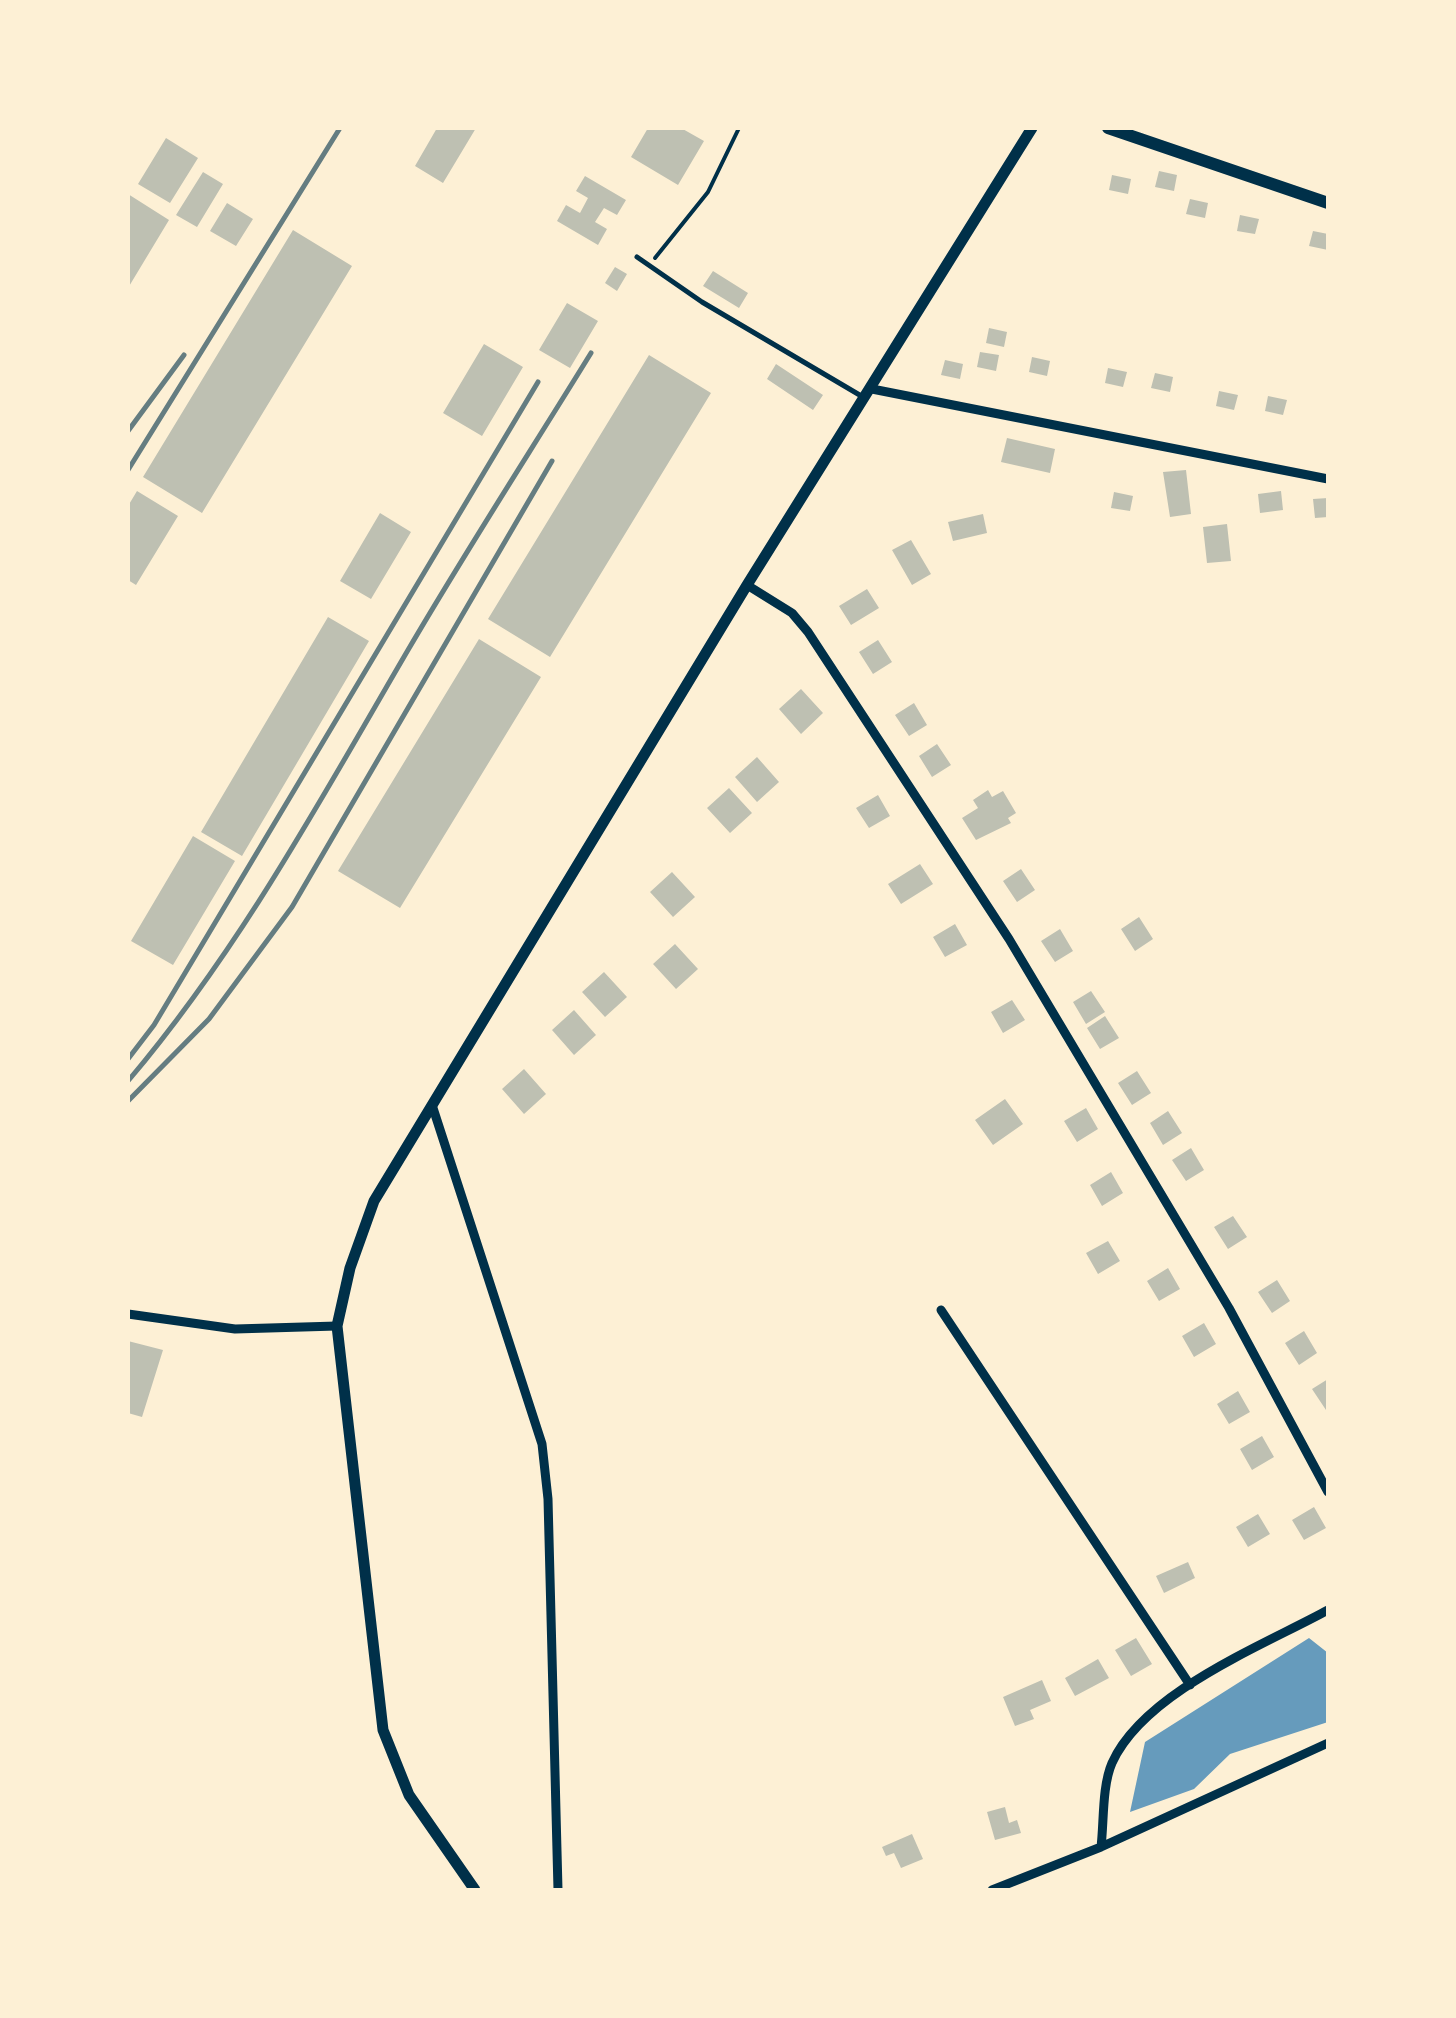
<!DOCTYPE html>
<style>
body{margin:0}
#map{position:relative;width:1456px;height:2018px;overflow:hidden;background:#fdf0d5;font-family:Manrope,sans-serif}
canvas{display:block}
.frame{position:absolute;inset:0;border:130px solid #fdf0d5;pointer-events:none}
</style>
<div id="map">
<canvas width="1456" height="2018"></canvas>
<div class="frame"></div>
</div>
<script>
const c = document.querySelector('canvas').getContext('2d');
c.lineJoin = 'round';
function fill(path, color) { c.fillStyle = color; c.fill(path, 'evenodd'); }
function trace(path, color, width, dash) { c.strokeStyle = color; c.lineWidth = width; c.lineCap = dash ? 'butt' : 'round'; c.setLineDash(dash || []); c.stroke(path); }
const water = new Path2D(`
 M1309,1638L1328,1653V1722L1230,1754L1194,1789L1130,1812L1145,1742Z`);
const building = new Path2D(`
 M437,128H476L443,183L415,166Z
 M648,128H681L704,141L678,185L631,157Z
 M166,138L198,158L170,203L138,184Z
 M1159,171L1177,175L1174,191L1155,187Z
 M203,172L223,184L197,227L176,215Z
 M1112,175L1131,179L1128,194L1109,190Z
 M585,176L626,200L617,215L604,208L595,222L607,229L598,245L557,221L566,205L580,213L588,198L576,191Z
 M128,194L169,220L128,288Z
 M1190,199L1208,203L1205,218L1186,214Z
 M227,203L253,219L236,246L210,231Z
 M1240,215L1259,219L1255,234L1237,231Z
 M293,230L352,266L202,513L143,477Z
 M1313,231L1328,234V250L1309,246Z
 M615,267L627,274L617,291L605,283Z
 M713,271L748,293L739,308L703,286Z
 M567,303L598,321L570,368L539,350Z
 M989,328L1007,332L1004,347L986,343Z
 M484,344L523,367L482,436L443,413Z
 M980,352L999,355L996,371L977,367Z
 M649,355L711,393L550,657L488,619Z
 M1032,357L1050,361L1047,376L1029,372Z
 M945,360L963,364L960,379L941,375Z
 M776,364L823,395L813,410L767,379Z
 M1108,368L1127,372L1123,387L1105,383Z
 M1155,373L1173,377L1170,392L1151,388Z
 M1219,391L1238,395L1234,410L1216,406Z
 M1268,396L1287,400L1283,415L1265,411Z
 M1007,438L1055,449L1050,473L1001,462Z
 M1186,470L1191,514L1170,517L1163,472Z
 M137,491L178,516L136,585L128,580V506Z
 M1281,491L1283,510L1260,513L1258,494Z
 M1114,492L1133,496L1130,511L1111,508Z
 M1328,498V517L1315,518L1313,499Z
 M380,513L411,532L371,599L340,581Z
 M983,514L987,533L953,541L948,522Z
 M1227,524L1231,561L1207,563L1203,527Z
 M911,540L931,574L912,585L892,550Z
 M867,589L879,608L851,625L839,606Z
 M328,617L369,641L242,856L201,832Z
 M479,639L541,677L400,908L338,871Z
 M878,640L892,662L873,674L859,652Z
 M801,689L823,713L801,734L779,709Z
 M914,703L927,725L909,736L895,715Z
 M937,744L951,765L932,777L919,756Z
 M757,757L779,782L757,802L735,777Z
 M729,788L752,813L730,833L707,808Z
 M988,790L992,797L1003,791L1016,813L1008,818L1011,823L976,840L962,818L978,808L973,800Z
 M878,795L890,816L869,828L856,808Z
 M193,836L235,861L173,965L131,941Z
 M920,864L933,884L901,904L888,884Z
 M1021,869L1035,890L1017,902L1003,881Z
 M672,872L695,897L673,917L650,892Z
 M1139,917L1153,939L1135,951L1121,929Z
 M955,924L967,945L945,957L933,937Z
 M1060,929L1073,951L1055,962L1041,941Z
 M675,944L698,969L676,989L653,964Z
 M604,972L627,997L605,1017L582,992Z
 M1091,991L1105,1012L1086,1024L1073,1002Z
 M1012,1000L1025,1020L1003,1033L991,1012Z
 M574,1010L596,1035L574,1055L552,1030Z
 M1105,1016L1119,1038L1100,1049L1087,1028Z
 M524,1069L546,1094L524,1114L502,1089Z
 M1137,1071L1151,1093L1132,1105L1118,1083Z
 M1005,1099L1023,1124L993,1145L975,1120Z
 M1086,1108L1098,1129L1077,1142L1064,1121Z
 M1168,1111L1182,1133L1163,1145L1150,1123Z
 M1191,1148L1204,1170L1186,1181L1172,1160Z
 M1111,1172L1123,1193L1102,1206L1090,1185Z
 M1233,1216L1247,1237L1228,1249L1214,1227Z
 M1108,1241L1120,1261L1098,1274L1086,1253Z
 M1168,1268L1180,1289L1159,1301L1147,1281Z
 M1277,1280L1290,1301L1272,1313L1258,1292Z
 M1204,1323L1216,1344L1194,1357L1182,1336Z
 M1304,1331L1317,1353L1299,1365L1285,1343Z
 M128,1341L163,1350L142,1417L128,1413Z
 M1328,1379V1409L1326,1410L1312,1389Z
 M1238,1391L1250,1412L1229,1424L1217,1404Z
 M1262,1436L1274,1457L1252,1470L1240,1449Z
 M1314,1507L1326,1528L1304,1540L1292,1520Z
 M1258,1514L1270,1534L1248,1547L1236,1527Z
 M1188,1562L1195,1578L1164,1593L1156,1576Z
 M1136,1638L1152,1664L1131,1676L1115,1650Z
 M1098,1659L1109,1678L1075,1696L1065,1678Z
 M1042,1680L1051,1701L1030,1710L1034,1719L1015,1726L1003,1697Z
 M1005,1807L1009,1823L1017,1820L1021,1833L995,1840L987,1812Z
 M912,1834L923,1859L901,1868L894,1853L886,1856L882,1847Z`);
const path = new Path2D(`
 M655,258L708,192L739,128`);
const service = new Path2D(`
 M637,257L702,302L863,397`);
const minor = new Path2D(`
 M872,389L1328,479
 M747,585L792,613L808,632L1009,939L1229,1308L1328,1492
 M432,1105L542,1444L548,1499L558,1890
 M941,1310L1190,1685
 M128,1314L235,1329L337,1326
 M1101,1847C1104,1822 1102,1786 1112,1763C1144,1692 1262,1646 1328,1610
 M992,1890L1101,1847L1328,1743`);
const tertiary = new Path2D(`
 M475,1890L409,1795L383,1730L337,1326L350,1268L374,1201L747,585L1032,128`);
const secondary = new Path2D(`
 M1108,128L1328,203`);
const rail = new Path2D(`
 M128,431L184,355
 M128,470L340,128
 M128,1059L154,1025L538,382
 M128,1081C240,949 321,799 408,650C467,549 530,452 591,353
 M128,1101L209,1019L292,907L552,461`);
fill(water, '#669bbc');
fill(building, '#bec0b2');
trace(path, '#003049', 4);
trace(service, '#003049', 5);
trace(minor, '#003049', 9);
trace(tertiary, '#003049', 11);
trace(secondary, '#003049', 12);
trace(rail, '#657d81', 5);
</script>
